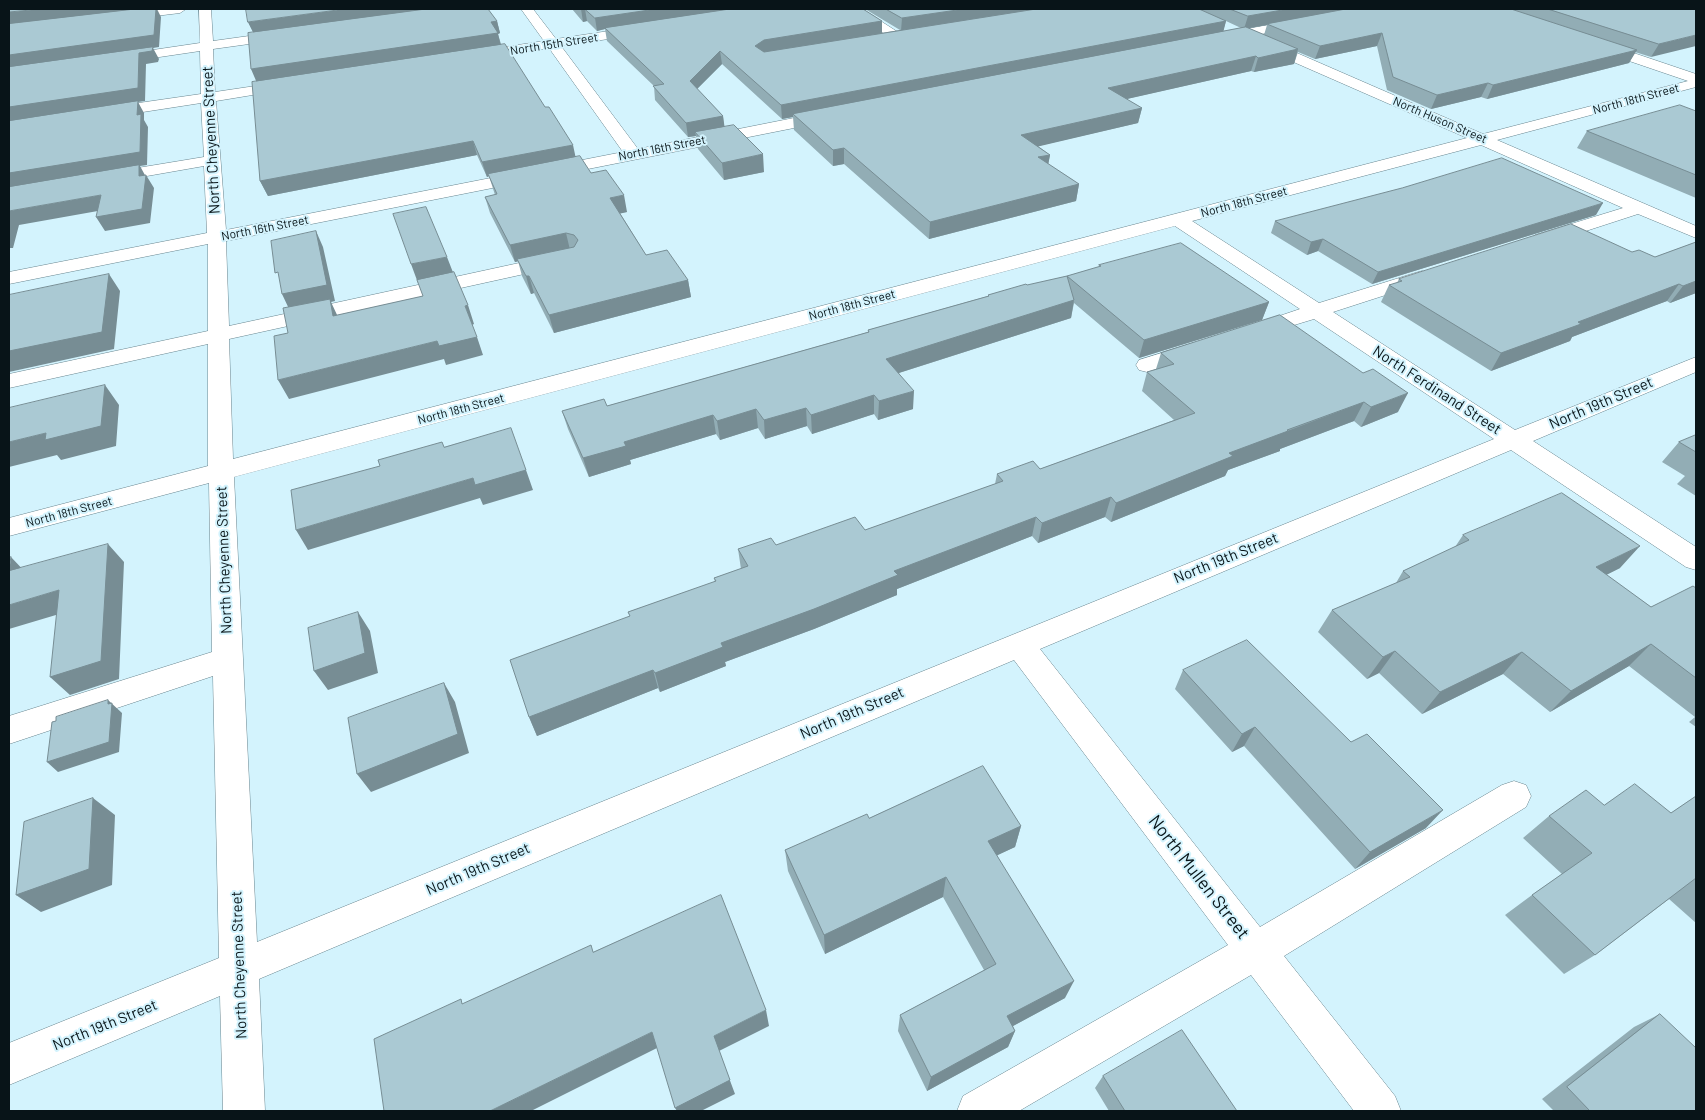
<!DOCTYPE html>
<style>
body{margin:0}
#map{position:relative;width:1705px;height:1120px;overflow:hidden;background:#d3f3fd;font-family:Barlow,sans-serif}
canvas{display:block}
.frame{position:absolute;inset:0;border:10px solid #081418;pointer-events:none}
</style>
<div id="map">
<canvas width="1705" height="1120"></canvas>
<div class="frame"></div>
</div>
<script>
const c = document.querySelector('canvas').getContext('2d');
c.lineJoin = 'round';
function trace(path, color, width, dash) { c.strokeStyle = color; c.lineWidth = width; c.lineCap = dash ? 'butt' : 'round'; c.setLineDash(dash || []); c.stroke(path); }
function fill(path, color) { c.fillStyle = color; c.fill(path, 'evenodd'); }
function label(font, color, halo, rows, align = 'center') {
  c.font = font + ' Barlow,sans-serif'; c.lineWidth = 4; c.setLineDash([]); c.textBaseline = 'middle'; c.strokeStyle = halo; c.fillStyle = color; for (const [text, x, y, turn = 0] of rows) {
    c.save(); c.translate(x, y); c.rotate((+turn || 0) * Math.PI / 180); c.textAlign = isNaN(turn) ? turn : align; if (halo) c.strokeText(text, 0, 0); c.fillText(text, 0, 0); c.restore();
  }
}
const minor = new Path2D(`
 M151,9H186L180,13L122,20L116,16L122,12Z
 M199,9H211L213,41L285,31L291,35L285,39L213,49L215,92L289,81L294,82L296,85L294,88L289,89L216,101L226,230L623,152L549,48L472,60L467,59L465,56L472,52L544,41L521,9H533L556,39L642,26L647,27L648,30L642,34L561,46L638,149L829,111L834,113L837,116L834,119L829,121L226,241L229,326L556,255L563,257L566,261L563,265L556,267L229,339L233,459L1467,138L1257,46L1255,43L1257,40H1267L1483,134L1688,81L1591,48L1589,45L1591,42H1601L1696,74V87L1497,140L1696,226V238L1638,214L1549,243L1542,245L1535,243L1533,239L1535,235L1623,208L1481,145L1192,221L1319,303L1415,273L1422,271L1429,273L1432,277L1429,281L1333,312L1515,430L1696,357V372L1533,441L1696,547V570L1686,567L1511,450L1040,649L1260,927L1502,785L1514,781L1526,785L1531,796L1526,807L1284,956L1395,1096L1401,1111H1354L1251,975L1019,1111H957L963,1096L1228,945L1014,660L259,979L265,1111H223L220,996L9,1085V1043L219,958L213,676L9,744V716L212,652L209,483L9,536V518L208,466V344L9,388V374L208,331V244L9,284V272L207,233L204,166L107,183L101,182L99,178L101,174L107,173L204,157L201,103L104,118L99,116L96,113L99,110L104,108L201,94L200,51L119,63L112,59L119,55L200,43ZM1175,226L1300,309L1244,328L1240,332L1244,336L1251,338L1258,336L1314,319L1494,439L257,942L234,477Z
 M848,9H862L907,38L900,42L895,41Z
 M1356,9H1380L1374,13L1219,42L1212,38L1219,34Z
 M1194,343L1202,345L1205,350L1202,355L1147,372L1139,370L1136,365L1139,360Z`);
const wall = new Path2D(`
 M572,9H863L882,21V33L900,30L865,9H1696L1651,57L1635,52L1629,63L1487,99L1481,97L1431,109L1387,90L1377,46L1315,59L1298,52L1294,64L1254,72L1251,71L1126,99L1142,108L1138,123L1038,146L1050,155L1048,164L1079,184L1076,201L929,239L844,164L833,166L794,130L793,117L782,119L722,64L697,89L723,116L724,127L764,172L724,180L698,149L696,136L688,137L655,100L654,86L607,41L605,29L597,31L587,21L583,22ZM1226,21L1241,28L1223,31ZM1267,25L1264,35L1249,28Z
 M497,21L500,33L498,34L501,44L575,157L627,212L620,213L646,255L688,280L691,297L554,333L534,293L531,294L522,276L518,261L515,262L490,213L485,197L495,195L489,176L487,177L477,155L268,196L260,181L256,81L253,32L248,22Z
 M1696,111V198L1577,148L1587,131Z
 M1596,215L1372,284L1318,251L1307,255L1271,233L1275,221Z
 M1696,242V293L1670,303L1667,301L1653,306L1572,337L1570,341L1491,371L1381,302L1389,285L1397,283L1399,279L1632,252L1655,257Z
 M1099,265L1269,302L1262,320L1139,358L1074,303L1071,318L899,373L913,409L878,420L874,414L812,434L807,426L765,439L758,428L720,440L716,434L630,460L631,464L589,477L568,429L562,411L607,406L868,332V330L988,296V295L1067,276L1099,267Z
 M1280,315L1398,412L1361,427L1354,421L1280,449V451L1228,470L1225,476L1111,522L1105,517L1038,543L1032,536L897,589V595L814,629L725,662L726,666L660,692L658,688L537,736L529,717L630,616L628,612L715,582L714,578L741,569L738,549L776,545L865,530L995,484L997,474L1040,469L1174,420L1142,391L1147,372L1156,369L1161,353Z
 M1696,435V496L1677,484L1685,476L1662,462L1679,442Z
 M1463,535L1620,568L1606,575L1651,607L1696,588V727L1689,722L1695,717L1629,666L1550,712L1503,674L1422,714L1379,673L1367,679L1318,632L1332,610L1396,583L1403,571L1455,547Z
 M1183,670L1426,828L1355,869L1244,746L1232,752L1175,689Z
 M1696,796V923L1669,899L1595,955L1564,974L1505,915L1532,895L1562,874L1523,838L1549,816L1604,805L1671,813Z
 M869,818L1021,826L1015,847L997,855L1065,998L1013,1026L1015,1031L1008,1047L927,1091L898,1031L900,1015L984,970L943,897L825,954L788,871L785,850Z
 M1660,1014L1696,1111H1554L1542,1099L1634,1027Z
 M1103,1076L1237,1111H1109L1095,1088Z`);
const shadedWall = new Path2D(`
 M42,9H147L9,24V12Z
 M156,9H157L161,17L159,47L153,48L159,59L158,62L146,64L145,101L138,102L144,113V120L148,127L147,165L140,166L146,177V175L154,188L150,223L105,231L96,217L145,187L9,188V55Z
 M345,9H436L254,34L248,22Z
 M581,9H585L587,21L583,22Z
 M656,9H739L605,28V29L597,31L595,18Z
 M964,9H1043L901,31L902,18Z
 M1288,9H1348L1267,24V25L1244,29L1248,16Z
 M497,21L500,33L498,34L501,46L257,83L251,69Z
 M882,21V34L765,53L755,46L764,40Z
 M1226,21L1223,33L793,114V117L782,119L781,105Z
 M1382,33L1377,46L1315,59L1320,46Z
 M1696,35V46L1651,57L1659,44Z
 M1298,49L1294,64L1254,72L1258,58Z
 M1637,50L1629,63L1487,99L1493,85Z
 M720,51L722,64L691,95L690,81Z
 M1256,56L1251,71L1105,104L1108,88Z
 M1488,83L1481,97L1431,109L1437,95Z
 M1142,108L1138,123L1019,151L1021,135Z
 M723,116L725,130L695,132L696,136L688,137L686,123Z
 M473,141L477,155L268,196L260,181Z
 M573,145L576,159L488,174L489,176L487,177L482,162Z
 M844,148V164L833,166V150Z
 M763,154L764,172L724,180L722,163Z
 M1050,155L1047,171L1038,157Z
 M1079,184L1076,201L929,239L930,222Z
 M101,195L109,209L19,225L13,248H9V211Z
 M624,195L627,212L614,215L610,198Z
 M1603,203L1596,215L1372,284L1378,272Z
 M316,231L323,247L335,301L331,302L338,317L290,311L282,294Z
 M566,233L570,250L515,262L510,245Z
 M1323,239L1318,251L1307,255L1311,242Z
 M447,257L454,275L418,283L411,264Z
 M109,274L120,291L114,349L9,372V351Z
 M526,276H529L534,293L531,294Z
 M688,280L691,297L554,333L549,315Z
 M1696,281V293L1670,303L1683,286Z
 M1679,284L1667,301L1572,337L1570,341L1491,371L1501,353L1578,322Z
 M1074,300L1071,318L886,377V359Z
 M1269,302L1262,320L1139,358L1144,340Z
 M468,305L474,324L472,325L465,306Z
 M477,337L483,355L446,365L444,359L289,399L278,380L437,341Z
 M105,385L119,405L116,446L61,460L57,455L9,467V442L46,433Z
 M914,391L913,409L878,420L879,401Z
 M1408,393L1398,412L1361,427L1371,407Z
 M874,395V414L812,434L811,415Z
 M1364,402L1354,421L1280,449V451L1228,470L1225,476L1111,522L1116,503L1229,453Z
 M806,408L807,426L765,439L764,420Z
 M756,409L758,428L720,440L717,421Z
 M713,415L716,434L630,460L631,464L589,477L583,458L624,442Z
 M526,470L533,490L483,505L480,498L308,550L296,530L473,478Z
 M1111,497L1105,517L1038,543L1042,523Z
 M1036,517L1032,536L897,589V595L814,629L725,662L726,666L660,692L655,673L721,643L894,571Z
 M108,544L124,562L119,679L70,695L50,677Z
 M1640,546L1620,568L1576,590L1596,567Z
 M11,557L29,576L9,572Z
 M59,590L76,609L9,629V605Z
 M358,612L370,631L378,673L328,690L314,671Z
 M1651,644L1629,666L1550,712L1571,691Z
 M1395,651L1379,673L1367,679L1383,657Z
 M1522,652L1503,674L1422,714L1440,692Z
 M653,670L658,688L537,736L529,717Z
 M444,683L455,702L469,753L371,792L357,774Z
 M108,700L122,713L119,752L58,772L47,762L108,704Z
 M1255,727L1244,746L1232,752L1242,734Z
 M93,798L115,815L112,885L41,912L16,895Z
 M1443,810L1426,828L1355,869L1370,852Z
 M1021,826L1015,847L983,862L988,841Z
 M946,877L943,897L825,954L824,935Z
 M1074,981L1065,998L1000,1033L1007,1016Z
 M766,1010L769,1026L719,1051L735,1094L701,1111H677L675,1108L714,1036Z
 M1015,1031L1008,1047L927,1091L931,1077Z
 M652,1032L659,1047L531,1111H490Z`);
const building = new Path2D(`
 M9,9H42L9,12Z
 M135,9H156L154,35L9,55V24Z
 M246,9H345L248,22Z
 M426,9H488L497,21L491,22L498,33L251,69L248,33Z
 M585,9H656L595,18Z
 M730,9H863L882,21L764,40L755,46L764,52L1036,9H1199L1226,21L781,105L720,51L690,81L723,116L686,123L653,86L664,84L605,28Z
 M886,9H964L902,18Z
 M1230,9H1288L1248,16Z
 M1346,9H1511L1637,50L1493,85L1488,83L1437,95L1393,77L1382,33L1320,46L1267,24Z
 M1548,9H1696V35L1659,44Z
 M1246,27L1298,49L1258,58L1256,56L1108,88L1142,108L1021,135L1050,155L1038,157L1079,184L930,222L844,148L833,150L793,114Z
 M505,44L545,107H549L573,145L482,162L473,141L260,181L252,82Z
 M153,47L152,51L139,53L138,88L9,107V67Z
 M138,101L137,115L141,114L140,152L9,173V121Z
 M1680,105L1696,111V175L1587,131Z
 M734,125L763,154L722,163L695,132Z
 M580,156L591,173L606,170L624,195L610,198L646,255L667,250L688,280L549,315L529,276H526L517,259L574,247L578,240L574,235L566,233L510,245L485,197L497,194L488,174Z
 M1502,158L1603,203L1378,272L1323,239L1311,242L1275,221L1402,188Z
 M139,165V176L146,175L142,209L96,217L101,195L9,211V213V187Z
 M426,207L447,257L411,264L393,214Z
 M1571,224L1632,252L1639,250L1655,257L1696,242V281L1683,286L1679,284L1666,289L1578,322L1581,324L1501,353L1389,285L1402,281L1399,279Z
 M316,231L327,285L282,294L278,272L275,273L271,241Z
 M1181,243L1269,302L1144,340L1067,276L1074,300L886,359L914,391L879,401L874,395L811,415L806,408L764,420L756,409L717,421L713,415L624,442L626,446L583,458L562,411L604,399L607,406L869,332L868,330L989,296L988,295L1026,284L1027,285L1067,276L1101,266L1099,265Z
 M454,272L468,305L465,306L477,337L439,346L437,341L278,380L274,336L288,333L283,308L330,299L333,316L423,296L417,280Z
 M109,274L102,332L9,351V295Z
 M1280,315L1363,373L1373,369L1408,393L1371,407L1364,402L1287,430L1288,431L1229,453L1233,456L1116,503L1111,497L1042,523L1036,517L894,571L898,575L814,609L721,643L723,647L655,673L653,670L529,717L510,660L630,616L628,612L716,581L714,578L748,566L738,549L771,538L776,545L855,517L865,530L1003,481L997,474L1033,461L1040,469L1195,413L1147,372L1174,364L1161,353Z
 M105,385L101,426L45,440L46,433L9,442V408Z
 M511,428L526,470L475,485L473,478L296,530L291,490L380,466L378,460L442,442L444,447Z
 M1696,435V452L1679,442Z
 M1562,493L1640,546L1596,567L1651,607L1693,586L1696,588V678L1651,644L1571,691L1522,652L1440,692L1395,651L1383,657L1332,610L1410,577L1403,571L1469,540L1463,535Z
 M108,544L101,661L50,677L59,590L9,605V571Z
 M11,557L9,568V558Z
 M358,612L365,653L314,671L308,628Z
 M1247,640L1351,742L1367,734L1443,810L1370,852L1255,727L1242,734L1183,670Z
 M444,683L458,734L357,774L348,718Z
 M108,700V704L112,703L109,742L47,762L52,722L56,721V717Z
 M983,766L1021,826L988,841L1074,981L1007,1016L1015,1031L931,1077L900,1015L996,964L946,877L824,935L785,850L867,814L869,818Z
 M1635,784L1671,813L1696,796V878L1595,955L1532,895L1592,853L1549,816L1586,790L1604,805Z
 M93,798L89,869L16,895L24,822Z
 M721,895L766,1010L714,1036L730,1080L675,1108L652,1032L490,1111H384L374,1039L461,999L462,1004L591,945L593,952Z
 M1660,1014L1696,1048V1111H1590L1567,1087Z
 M1182,1030L1237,1111H1125L1103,1076Z`);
const farStreetnames = [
 ["North 15th Street",554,44,-9],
 ["North 18th Street",1636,99,-15],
 ["North Huson Street",1440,120,23],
 ["North 16th Street",662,148,-11],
 ["North 18th Street",1244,202,-15],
 ["North 16th Street",265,228,-11],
 ["North 18th Street",852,305,-15],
 ["North 18th Street",461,409,-15],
 ["North 18th Street",69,512,-15]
];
const streetNames = [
 ["North Cheyenne Street",211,140,-93],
 ["North Ferdinand Street",1437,390,33],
 ["North 19th Street",1601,403,-23],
 ["North 19th Street",1226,558,-22],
 ["North Cheyenne Street",224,560,-92],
 ["North 19th Street",852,713,-23],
 ["North 19th Street",478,869,-23],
 ["North Cheyenne Street",239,965,-92],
 ["North 19th Street",105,1025,-22]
];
const nearStreetnames = [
 ["North Mullen Street",1199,877,52]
];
trace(minor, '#68858f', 1);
fill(minor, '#fff');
fill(wall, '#92adb5');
fill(shadedWall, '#778d94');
fill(building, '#aac9d3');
trace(building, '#778d94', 1);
label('12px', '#081418', '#d3f3fd', farStreetnames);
label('15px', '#081418', '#d3f3fd', streetNames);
label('18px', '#081418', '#d3f3fd', nearStreetnames);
</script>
